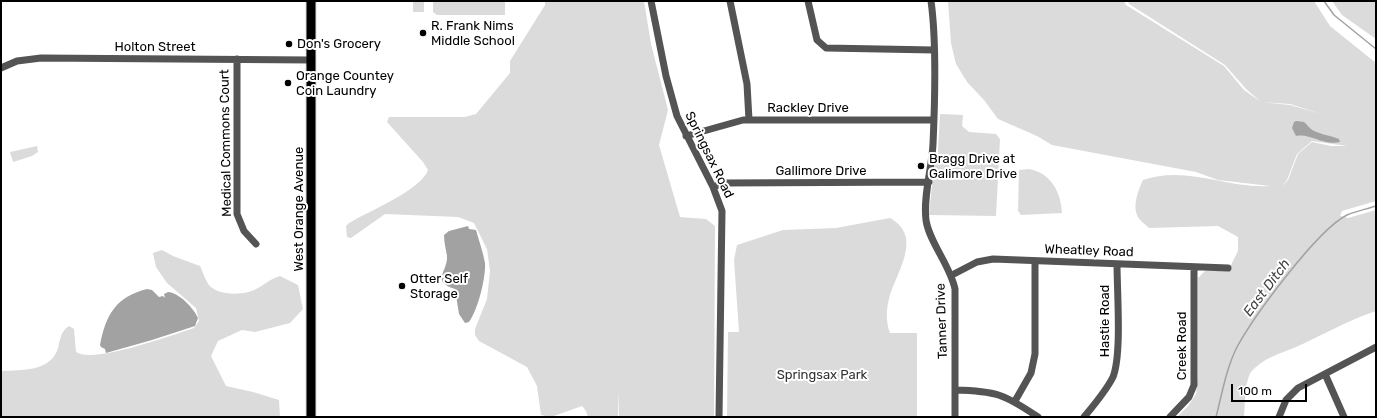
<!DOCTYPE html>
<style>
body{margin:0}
#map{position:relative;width:1377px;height:418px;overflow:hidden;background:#fff;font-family:Rubik,sans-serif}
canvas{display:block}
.frame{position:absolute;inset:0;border:2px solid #000;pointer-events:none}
.scale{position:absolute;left:1231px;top:384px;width:76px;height:18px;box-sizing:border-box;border:2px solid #000;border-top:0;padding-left:5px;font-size:12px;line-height:14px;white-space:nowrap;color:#000;-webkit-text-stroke:3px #fff;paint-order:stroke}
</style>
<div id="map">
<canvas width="1377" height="418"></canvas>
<div class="frame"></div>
<div class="scale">100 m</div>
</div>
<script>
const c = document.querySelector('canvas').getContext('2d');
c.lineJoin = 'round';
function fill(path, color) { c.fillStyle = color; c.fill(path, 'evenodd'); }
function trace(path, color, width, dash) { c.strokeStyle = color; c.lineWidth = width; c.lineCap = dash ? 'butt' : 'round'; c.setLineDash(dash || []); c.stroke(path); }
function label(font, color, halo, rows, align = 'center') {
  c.font = font + ' Rubik,sans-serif'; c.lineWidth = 4; c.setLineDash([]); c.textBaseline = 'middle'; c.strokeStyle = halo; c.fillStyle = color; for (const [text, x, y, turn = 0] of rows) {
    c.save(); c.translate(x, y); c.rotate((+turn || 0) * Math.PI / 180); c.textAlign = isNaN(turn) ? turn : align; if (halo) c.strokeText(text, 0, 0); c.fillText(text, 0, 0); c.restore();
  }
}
const green = new Path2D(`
 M413,1H424V12H413Z
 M433,1H505V15H437L433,12Z
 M545,1H644L651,44L668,110L659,145L680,217L706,219L715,226L714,417H619L618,390V417H588L586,411L582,406L551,417L541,415L537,386L527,367L479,341L475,335V329L487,299L490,271L487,249L474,223L458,217L385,214L351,238L347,237L346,226L349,223C369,211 421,190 428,170L423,162L387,122L389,117H465L476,114L510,73V61L545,5Z
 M948,1H1124L1126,5L1224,66L1244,90L1261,102L1290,105L1321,114L1290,104L1261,102L1246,89L1225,65L1129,4L1128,1H1314L1330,26L1376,63V201L1342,211L1340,216L1348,218L1376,210V311C1348,320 1323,335 1296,347C1279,354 1263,358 1251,372C1245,380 1245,407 1244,417H1177L1188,406L1196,394L1198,376V278L1205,271H1228L1238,251V237L1218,226L1149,228C1146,225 1140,221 1138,217C1132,206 1138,191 1143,180C1186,165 1227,189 1270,186L1218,180L1196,172L1052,145L1037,136L998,119L984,100L967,82L956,64L951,43ZM1312,141L1347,146H1331L1312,142L1298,154L1288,180L1281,187L1287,180L1297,154Z
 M1332,1H1376V39L1342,15Z
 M940,114L963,115L962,126L969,132L996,134L1000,139L996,216L929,215L934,165L939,161L938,150Z
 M37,146L38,152L32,156L13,162L10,152Z
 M1029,169C1051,173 1061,192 1062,213L1021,215L1018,211L1019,170Z
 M890,218C924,237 896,272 889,299C886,309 886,323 890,333H917V417H727L728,332H739L734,260L737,245L783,230L836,228Z
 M162,250L173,256L200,266C203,272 206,283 211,287C221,296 246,295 256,289C266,284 268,280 280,276L298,285L303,309L290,323L255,332L242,330L218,341L211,356L226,386L253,392L279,400L280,417H1V371C21,370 51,372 58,348C60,339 61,331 69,326L74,329L76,352C94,364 172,335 194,328L199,321L196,308L167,283L156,267L153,253Z`);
const water = new Path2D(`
 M1296,121L1304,122C1307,124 1308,127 1311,129C1317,134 1330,135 1339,139L1340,142C1322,146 1311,133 1296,136L1292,128L1294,122Z
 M468,226L469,229L476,230C479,241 483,252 485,263C486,277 478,310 469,322L465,323L459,314L455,289C430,281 448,272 447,256C446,249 444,243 444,235L449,231Z
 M147,289L152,290L159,297L163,296L165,298L164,294L168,292C180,293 194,309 198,318L195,326L152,340L106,353L105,349L101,347L100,345C106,314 116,297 147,289Z`);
const stream = new Path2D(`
 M1324,1L1334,15L1376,49
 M1216,417C1222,394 1226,369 1237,347C1254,316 1317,230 1347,215C1356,211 1367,209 1376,206`);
const minor = new Path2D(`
 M651,1L666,76L677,116L713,187L722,211L719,417
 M730,1L747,84L749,120
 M808,1L817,40L826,48L934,50
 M931,1C937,44 935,100 933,144C932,168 923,196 926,220C929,242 950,265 955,289V417
 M237,59V214L244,231L256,244
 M1,68L17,61L41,58L311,60
 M686,136L743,120H933
 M713,187L724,183L929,182
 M952,275L977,262L993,259L1228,268
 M1325,374L1344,417
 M955,390C996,391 1004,394 1038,417
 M1015,401L1031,373L1035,354V261
 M1084,417C1094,405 1106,391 1113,377C1122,354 1117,292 1117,264
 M1170,417L1189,397L1194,385V267
 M1279,417L1286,400L1298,388L1376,347`);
const major = new Path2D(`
 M311,417V1`);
const markers = [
 [423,33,4,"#000"],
 [289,44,4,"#000"],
 [288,83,4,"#000"],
 [921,166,4,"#000"],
 [402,286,4,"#000"]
];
const poiNames = [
 ["R. Frank Nims",431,26],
 ["Middle School",431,41],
 ["Don's Grocery",297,44],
 ["Orange Countey",296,76],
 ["Coin Laundry",296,91],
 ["Bragg Drive at",929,159],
 ["Galimore Drive",929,174],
 ["Otter Self",410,279],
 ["Storage",410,294]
];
const streetNames = [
 ["Holton Street",155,47],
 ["Rackley Drive",808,108],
 ["Medical Commons Court",226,143,-91],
 ["Springsax Road",709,155,64],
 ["Gallimore Drive",821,171],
 ["West Orange Avenue",299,209,-90],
 ["Wheatley Road",1089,251,2],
 ["Tanner Drive",942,321,-92],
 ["Hastie Road",1105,321,-90],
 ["Creek Road",1182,346,-90]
];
const parkNames = [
 ["Springsax Park",822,375]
];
const waterNames = [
 ["East Ditch",1267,288,-53]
];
fill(green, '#dbdbdb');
fill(water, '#a2a2a2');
trace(stream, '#a2a2a2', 1.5);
trace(major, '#dbdbdb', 11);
trace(minor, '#545454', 7);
trace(major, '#000', 9);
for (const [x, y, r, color] of markers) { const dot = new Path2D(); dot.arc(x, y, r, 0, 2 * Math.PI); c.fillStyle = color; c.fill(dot); trace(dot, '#fff', 1.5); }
label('13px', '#000', '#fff', poiNames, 'left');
label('13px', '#000', '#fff', streetNames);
label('13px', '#323232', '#fff', parkNames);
label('italic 14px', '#434343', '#fff', waterNames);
</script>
